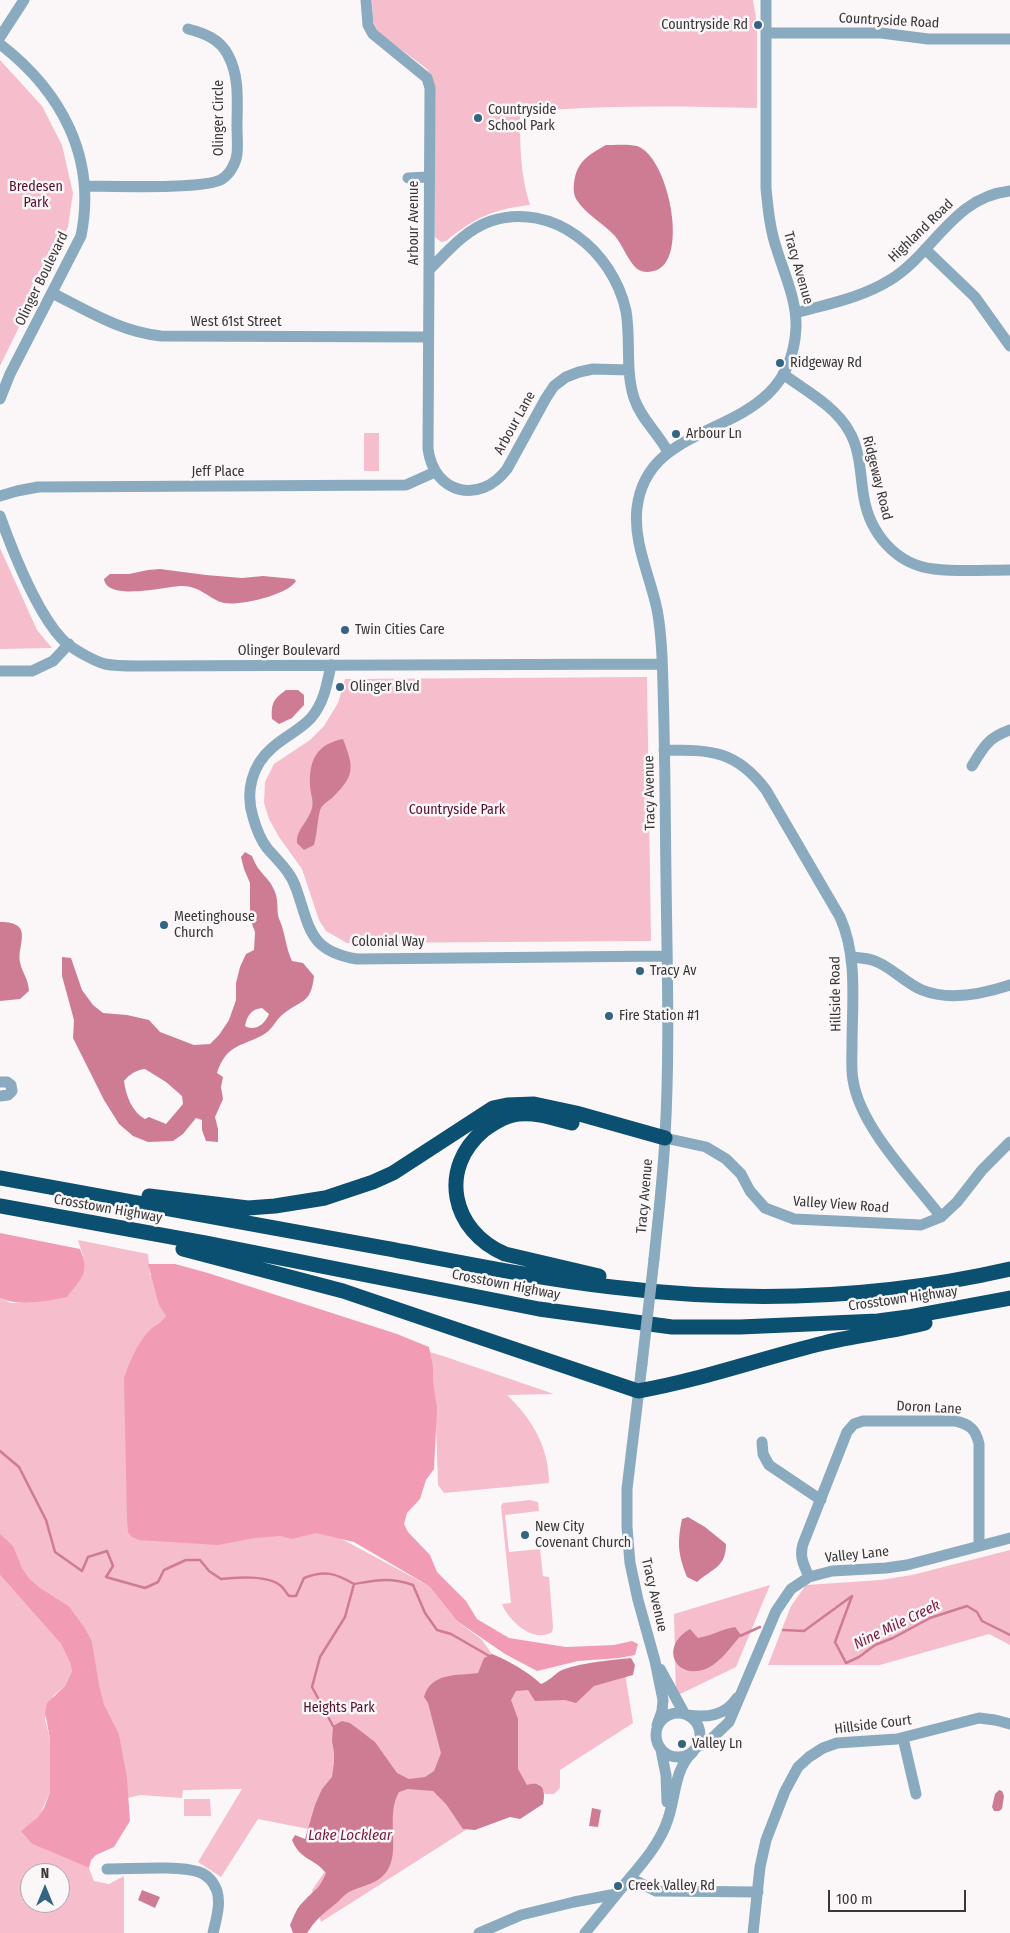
<!DOCTYPE html>
<style>
body{margin:0}
#map{position:relative;width:1010px;height:1933px;overflow:hidden;background:#fbf7f8;font-family:"Fira Sans Condensed",sans-serif}
canvas{display:block}
.north{position:absolute;left:20px;top:1863px;width:50px;height:50px;box-sizing:border-box;background:#fbf7f8;border:1px solid #adaaab;border-radius:50%;rotate:0deg;font-size:14px;font-weight:700;line-height:20px;text-align:center;color:#383637}
.north::after{content:'';display:block;margin:auto;width:18px;height:22px;background:#336482;clip-path:polygon(50% 0,100% 100%,50% 72%,0 100%)}
.scale{position:absolute;left:828px;top:1890px;width:138px;height:22px;box-sizing:border-box;border:2px solid #383637;border-top:0;padding-left:6px;font-size:15px;line-height:18px;white-space:nowrap;color:#383637;-webkit-text-stroke:4px #fbf7f8;paint-order:stroke}
</style>
<div id="map">
<canvas width="1010" height="1933"></canvas>
<div class="north">N</div>
<div class="scale">100 m</div>
</div>
<script>
const c = document.querySelector('canvas').getContext('2d');
c.lineJoin = 'round';
function fill(path, color) { c.fillStyle = color; c.fill(path, 'evenodd'); }
function trace(path, color, width, dash) { c.strokeStyle = color; c.lineWidth = width; c.lineCap = dash ? 'butt' : 'round'; c.setLineDash(dash || []); c.stroke(path); }
function label(font, color, halo, rows, align = 'center') {
  c.font = font + ' "Fira Sans Condensed",sans-serif'; c.lineWidth = 5; c.setLineDash([]); c.textBaseline = 'middle'; c.strokeStyle = halo; c.fillStyle = color; for (const [text, x, y, turn = 0] of rows) {
    c.save(); c.translate(x, y); c.rotate((+turn || 0) * Math.PI / 180); c.textAlign = isNaN(turn) ? turn : align; if (halo) c.strokeText(text, 0, 0); c.fillText(text, 0, 0); c.restore();
  }
}
const green = new Path2D(`
 M372,0H753L757,24V108C678,106 599,105 520,112C520,144 520,174 530,205C494,209 474,218 446,241L441,242L435,237V89L432,78L427,69L378,32L373,21Z
 M0,60L42,106L62,145L73,193L68,227L0,366Z
 M364,433H379V471H364Z
 M0,548L37,630L52,648L0,649Z
 M647,677L651,941L347,943L326,931L319,920L302,869L279,837L269,819L264,803L265,782L274,764L310,740L324,726L338,703L345,679Z
 M78,1240L148,1254L150,1275L334,1323L443,1356L554,1394L507,1395C532,1419 549,1447 549,1483L444,1493L438,1485L435,1394H355L326,1534L338,1537L429,1586L457,1621L482,1640L492,1654L489,1656L538,1691L624,1667L633,1723L560,1770V1788L554,1794H545L540,1785L538,1784L321,1922L312,1890L349,1837L258,1819L221,1877L198,1862L242,1789L183,1790L182,1798L140,1795L128,1798L119,1734L104,1704L99,1688L92,1641L85,1628L69,1606L39,1587L29,1578L0,1536V1298L11,1303L39,1302L83,1256Z
 M530,1500L538,1502L539,1511L505,1515L509,1552L540,1549L543,1576L549,1577L553,1627L552,1632C533,1644 508,1620 502,1604L511,1603L501,1506L503,1503Z
 M1010,1550V1645L989,1634L880,1665H768L791,1606L806,1585L881,1580L912,1575Z
 M0,1575L61,1644L70,1663L72,1671L65,1686L53,1696L45,1719L50,1739V1792L40,1814L32,1824L22,1830L32,1844L89,1868L94,1881L109,1884L124,1876V1933H0ZM30,1873H60V1903H30Z
 M770,1585L736,1667L676,1696L674,1614Z
 M184,1799H210L211,1816H184Z`);
const forest = new Path2D(`
 M0,1233L80,1249C90,1274 82,1277 67,1297C45,1301 21,1307 0,1298Z
 M148,1264H175L208,1273L397,1334L429,1347L433,1367V1381L437,1408L434,1469L426,1480L420,1499L407,1513L404,1524L408,1532L430,1555L437,1572L466,1601L477,1619L509,1638L566,1647L614,1645L632,1641L638,1644L635,1655L619,1658L578,1661L537,1671L505,1654L457,1621L429,1586L354,1542L316,1533L292,1539L280,1536L255,1538L218,1545L139,1540L132,1537L128,1532L127,1519L124,1378C129,1363 137,1344 148,1332C154,1325 160,1325 166,1316L159,1305Z
 M0,1534L13,1546L22,1568L29,1578L39,1587L69,1606L85,1628L92,1641L99,1685L104,1704L119,1734L127,1778L130,1821L114,1847L96,1855L91,1860L89,1868L32,1844L21,1831L37,1818L44,1808L50,1792V1739L45,1712L47,1703L65,1686L72,1671L70,1663L61,1644L0,1575Z`);
const water = new Path2D(`
 M606,145C615,145 628,144 637,146C668,156 689,257 657,270C652,272 644,273 639,270C630,265 622,244 615,236C603,223 585,214 576,199C574,195 573,189 574,184C576,162 588,155 606,145Z
 M160,569L206,575L242,578L263,576L294,579L296,581C288,595 240,606 224,603C210,600 201,586 182,586C167,586 107,602 104,579L110,574H129L148,570Z
 M286,690H298L304,695V705L292,718L279,724L272,719C271,704 273,699 286,690Z
 M343,739C354,768 355,775 333,797C330,800 323,804 321,808C318,813 317,836 314,845L304,850L297,843C296,829 308,823 312,808C314,800 310,793 310,785C309,760 317,744 343,739Z
 M245,852L252,856C259,875 269,876 275,892C278,899 277,907 278,915C279,920 282,925 283,930C286,941 287,950 292,961L303,963L314,976C311,1005 301,999 282,1015C276,1020 273,1028 266,1033C244,1047 227,1042 217,1073L223,1077L221,1087L223,1099L215,1117L218,1129V1142L206,1141L202,1130V1120L196,1118L183,1134L173,1141L148,1142L133,1136L119,1124L104,1100L73,1038L74,1020L62,976V957L71,958L82,990L93,1005L103,1013L127,1015L149,1020L160,1032L194,1045L210,1044L219,1035L229,1020L236,1000V983L240,967L246,954L254,950L255,932L250,919V883L244,869L241,857ZM262,1008L269,1014C265,1024 255,1032 245,1026C247,1016 251,1009 262,1008ZM145,1069L166,1082L182,1096L183,1104L166,1124L149,1117L145,1119C132,1112 126,1096 124,1081C130,1074 136,1070 145,1069Z
 M0,922C35,922 17,944 20,962C22,973 28,977 29,991L20,999L0,1001Z
 M688,1517L705,1527L726,1544C726,1567 713,1568 697,1582L687,1577C678,1554 677,1543 682,1519Z
 M735,1627L741,1635C732,1646 721,1661 708,1668C676,1682 658,1647 690,1629L698,1638C711,1636 722,1629 735,1627Z
 M492,1654C509,1661 527,1671 541,1684C549,1681 554,1675 560,1671C577,1663 612,1660 631,1658L635,1665L633,1675L594,1686L576,1703L565,1700L535,1701L528,1690L516,1691L511,1700L518,1719V1769L527,1785C543,1780 546,1791 543,1804L520,1819L510,1817L475,1830L463,1829L446,1804L433,1791L408,1789L399,1792C385,1816 401,1851 387,1871C378,1884 364,1885 351,1891C344,1894 340,1901 333,1906C322,1914 315,1921 307,1933H293L290,1925C294,1916 297,1907 304,1901C315,1889 319,1890 326,1873C314,1858 300,1860 292,1840L295,1835L305,1839L315,1805L322,1789L332,1777L334,1763V1752L332,1741L333,1726L342,1721L350,1723L375,1742L397,1773L409,1779L425,1777L434,1771L441,1753L428,1703L424,1697C431,1672 457,1676 478,1673L484,1658Z
 M999,1790L1002,1791L1004,1796L1002,1809L999,1811H994L992,1807L995,1794Z
 M592,1808L601,1810L598,1827L589,1826Z
 M142,1890L160,1897L155,1908L138,1900Z`);
const stream = new Path2D(`
 M0,1451L19,1467L46,1520L55,1552L82,1571L88,1557L107,1551L113,1566L106,1577L145,1588L158,1582L164,1570L186,1560H200L209,1571L221,1579C236,1577 269,1575 281,1586C284,1588 286,1593 289,1596H296L304,1578C325,1570 335,1573 354,1584C378,1580 390,1577 413,1585L425,1613L437,1630L451,1634L491,1657
 M783,1630L804,1631L852,1596L835,1642L846,1663L859,1657L875,1645L893,1638L930,1618L967,1606L977,1612L982,1621L1010,1635
 M740,1636L760,1627
 M333,1726L312,1687L320,1657L345,1617L354,1584`);
const minor = new Path2D(`
 M366,0L368,25L373,34L427,78L430,88L428,449C434,494 480,505 507,469L546,398L554,386L566,377L579,372L593,369L629,370
 M767,33H881L928,39H1010
 M0,37L24,0
 M0,44C61,91 97,157 81,236L10,374L0,399
 M408,178L428,177
 M85,186C110,186 206,190 222,179C230,174 236,163 237,154C238,145 237,135 237,127C237,103 240,77 228,55C220,39 204,33 188,29
 M925,249L975,297L1010,346
 M429,270C447,252 465,230 491,221C553,201 613,251 626,311C631,340 625,370 634,398C641,419 658,433 668,452
 M52,293C88,311 121,332 161,336L428,337
 M796,313C827,304 861,298 890,280C934,253 953,197 1010,191
 M783,374C806,391 835,406 849,431C861,451 860,476 864,498C870,533 896,565 934,569C959,572 985,570 1010,570
 M0,496L17,491L38,487L406,485L435,472
 M0,516C13,552 36,611 62,639C70,648 94,661 105,664C115,666 126,666 136,666L662,664
 M331,665C327,684 324,703 311,718C300,730 284,737 272,748C252,765 245,792 253,817C256,828 260,839 267,848C278,861 291,872 296,888C310,927 308,951 357,959L667,956
 M0,671H32L53,661L69,644
 M664,750C711,750 736,750 766,790L840,917C858,957 852,1003 852,1046C852,1057 851,1069 853,1080C860,1127 912,1179 941,1217
 M972,766C984,746 988,738 1010,730
 M852,957C858,958 866,958 872,960C888,964 905,983 922,990C949,1001 983,994 1010,985
 M0,1082H7L11,1085L12,1091L8,1095L0,1096
 M665,1138L706,1147L726,1159L741,1174L750,1191L765,1208L794,1219L921,1225L941,1217L957,1202L982,1170L1010,1142
 M654,1259C658,1218 663,1178 665,1137C670,1051 667,963 666,877C665,803 665,730 662,656C661,639 660,621 656,605C649,574 633,541 637,508C649,409 790,445 796,328C797,301 785,276 777,250C770,230 768,209 766,188V0
 M642,1364L627,1489V1527L630,1563L638,1600L655,1661L663,1700L662,1711L657,1725
 M762,1442L763,1454L769,1465L821,1500
 M809,1577C804,1565 799,1557 803,1544L847,1432L854,1424L863,1421H955C970,1424 976,1430 979,1444V1546
 M660,1669L684,1713
 M656 1735a22 22 0 1 1 44 0a22 22 0 1 1-44 0Z
 M687,1715C707,1718 725,1716 737,1698
 M903,1738L916,1794
 M697,1747L707,1743L729,1722L776,1611L791,1589L809,1577L832,1571L886,1568L907,1565L1010,1538
 M661,1750L666,1775L667,1802
 M107,1869C131,1869 179,1865 199,1872C208,1875 214,1883 217,1891C221,1904 216,1920 213,1933
 M630,1878L656,1891L758,1892
 M479,1933L521,1915L574,1902L616,1894
 M585,1933C598,1917 611,1901 624,1885C641,1865 660,1844 668,1819C676,1796 674,1769 693,1752
 M753,1933L760,1867L766,1840L785,1791L798,1767L809,1757L823,1748L837,1743L897,1739L979,1718L995,1720L1010,1724`);
const highway = new Path2D(`
 M572,1123C556,1119 536,1112 519,1114C506,1115 495,1122 484,1130C438,1168 451,1231 505,1254L599,1276
 M0,1178C128,1201 256,1225 384,1248C460,1262 535,1278 612,1287C744,1303 880,1299 1010,1269
 M149,1196L248,1208L275,1206L325,1198L373,1182L393,1173L493,1108L507,1105L534,1104L576,1113L665,1138
 M0,1206L205,1243L539,1309L672,1327H740L878,1321L908,1317L1010,1298
 M183,1249L343,1291L638,1391C701,1380 762,1358 824,1343C857,1335 891,1332 925,1323`);
const minorBridge = new Path2D(`
 M642,1364L654,1259`);
const markers = [
 [758,25,5,"#336482"],
 [478,118,5,"#336482"],
 [780,363,5,"#336482"],
 [676,434,5,"#336482"],
 [345,630,5,"#336482"],
 [340,687,5,"#336482"],
 [164,925,5,"#336482"],
 [640,971,5,"#336482"],
 [609,1016,5,"#336482"],
 [525,1535,5,"#336482"],
 [682,1744,5,"#336482"],
 [618,1886,5,"#336482"]
];
const streetNames = [
 ["Countryside Road",889,21,3],
 ["Olinger Circle",219,118,-90],
 ["Arbour Avenue",414,223,-90],
 ["Highland Road",921,231,-44],
 ["Tracy Avenue",798,268,74],
 ["Olinger Boulevard",42,279,-64],
 ["West 61st Street",236,322],
 ["Arbour Lane",515,423,-61],
 ["Jeff Place",218,472],
 ["Ridgeway Road",877,478,76],
 ["Olinger Boulevard",289,651],
 ["Tracy Avenue",650,793,-91],
 ["Colonial Way",388,942],
 ["Hillside Road",836,994,-91],
 ["Tracy Avenue",645,1196,-85],
 ["Valley View Road",841,1205,4],
 ["Crosstown Highway",108,1209,10],
 ["Crosstown Highway",506,1285,11],
 ["Crosstown Highway",903,1299,-8],
 ["Doron Lane",929,1408,3],
 ["Valley Lane",857,1555,-6],
 ["Tracy Avenue",654,1595,77],
 ["Hillside Court",873,1725,-7]
];
const poiNames = [
 ["Countryside Rd",748,25,"right"],
 ["Countryside",488,110],
 ["School Park",488,126],
 ["Ridgeway Rd",790,363],
 ["Arbour Ln",686,434],
 ["Twin Cities Care",355,630],
 ["Olinger Blvd",350,687],
 ["Meetinghouse",174,917],
 ["Church",174,933],
 ["Tracy Av",650,971],
 ["Fire Station #1",619,1016],
 ["New City",535,1527],
 ["Covenant Church",535,1543],
 ["Valley Ln",692,1744],
 ["Creek Valley Rd",628,1886]
];
const parkNames = [
 ["Bredesen",36,187],
 ["Park",36,203],
 ["Countryside Park",457,810],
 ["Heights Park",339,1708]
];
const waterNames = [
 ["Nine Mile Creek",897,1625,-26],
 ["Lake Locklear",350,1836]
];
fill(green, '#f6bdcc');
fill(forest, '#f19cb4');
fill(water, '#ce7c94');
trace(stream, '#ce7c94', 2.5);
trace(minor, '#8aaabf', 11);
trace(highway, '#0b4f71', 15);
trace(minorBridge, '#8aaabf', 11);
for (const [x, y, r, color] of markers) { const dot = new Path2D(); dot.arc(x, y, r, 0, 2 * Math.PI); c.fillStyle = color; c.fill(dot); trace(dot, '#fbf7f8', 2); }
label('14px', '#383637', '#fbf7f8', streetNames);
label('14px', '#383637', '#fbf7f8', poiNames, 'left');
label('14px', '#570d2c', '#fbf7f8', parkNames);
label('italic 15px', '#7a1941', '#fbf7f8', waterNames);
</script>
